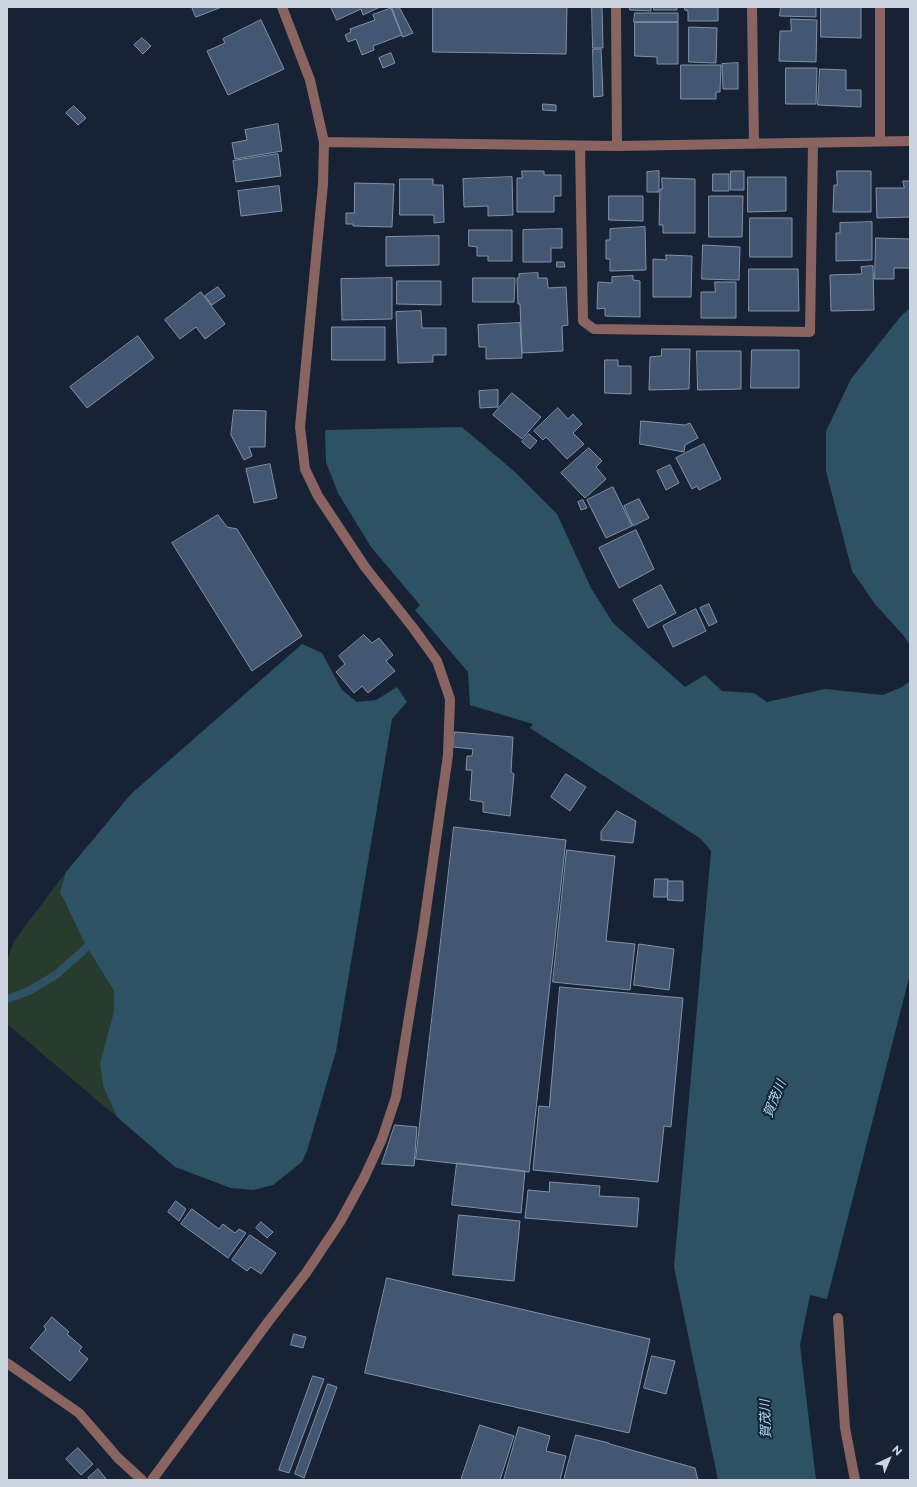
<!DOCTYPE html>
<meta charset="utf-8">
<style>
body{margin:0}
#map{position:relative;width:917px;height:1487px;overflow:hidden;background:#172334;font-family:Montserrat,sans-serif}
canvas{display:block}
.frame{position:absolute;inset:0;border:8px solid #ccd4e0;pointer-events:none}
.north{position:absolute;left:869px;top:1439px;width:40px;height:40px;-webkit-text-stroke:3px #172334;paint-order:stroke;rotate:44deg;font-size:11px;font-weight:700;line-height:16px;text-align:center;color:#ccd4e0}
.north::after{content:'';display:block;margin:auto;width:14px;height:18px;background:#ccd4e0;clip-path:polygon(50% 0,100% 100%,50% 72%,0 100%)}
</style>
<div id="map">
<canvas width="917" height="1487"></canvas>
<div class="frame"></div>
<div class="north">N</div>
</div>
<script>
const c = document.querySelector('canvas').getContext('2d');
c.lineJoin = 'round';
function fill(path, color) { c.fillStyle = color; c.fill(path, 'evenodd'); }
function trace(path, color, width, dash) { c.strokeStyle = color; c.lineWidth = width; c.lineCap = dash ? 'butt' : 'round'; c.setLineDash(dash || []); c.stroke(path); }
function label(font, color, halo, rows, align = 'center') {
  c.font = font + ' Montserrat,"Noto Sans JP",sans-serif'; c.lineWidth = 4; c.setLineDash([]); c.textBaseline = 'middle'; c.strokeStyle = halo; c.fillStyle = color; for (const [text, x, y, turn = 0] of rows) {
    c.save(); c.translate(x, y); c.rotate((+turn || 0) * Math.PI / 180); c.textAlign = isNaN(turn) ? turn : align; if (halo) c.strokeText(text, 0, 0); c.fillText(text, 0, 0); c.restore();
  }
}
const green = new Path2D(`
 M66,872L60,892L85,944L114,991V1011L100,1063L103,1086L117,1117L7,1024V960L14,941Z`);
const water = new Path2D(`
 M910,308V645L903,635L875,604L852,571L826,471V431L851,379L901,316Z
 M462,427L515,472L557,514L591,588L613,623L685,687L705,675L722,691L754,693L767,702L825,689L883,695L902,687L910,681V974L827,1299L810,1295L800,1345L816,1480H718L674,1267L711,851L701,839L530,728L533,724L470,705L468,672L415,610L420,605L371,547L338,493L326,462L325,430Z
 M302,644L322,653L342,690L357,702L376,700L397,687L407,702L392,719L336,1051L307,1151L302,1162L273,1185L253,1190L231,1188L175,1167L117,1117L103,1086L100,1063L114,1011V991L85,944L60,892L66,872L131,794Z`);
const stream = new Path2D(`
 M7,999L29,991L57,974L95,940`);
const building = new Path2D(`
 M192,7H222L196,17Z
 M331,7H380L363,15L361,9L337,20Z
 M391,7H399L413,33L403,37Z
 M433,7H567L566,54L433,52Z
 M592,7H602L603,48H593Z
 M630,7H651V11L630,10Z
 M654,7H677V10H654Z
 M685,7H718V21H688V11L685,10Z
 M781,7H816V17L780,16Z
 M821,7H861V38L821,37Z
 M392,8L402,35L373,46L374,50L362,55L356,39L348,42L345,35L351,32L350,29L375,20L373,15Z
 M635,13H678V22H634Z
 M791,19L817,20L816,62L779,61L780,31H791Z
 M261,20L284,69L228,95L207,51L225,43L223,39Z
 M635,22H678V64H657V57L635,56Z
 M689,27L717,28L716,63L689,62Z
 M142,38L151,46L143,54L134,45Z
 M593,49H601L603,96L594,97Z
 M391,53L395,63L383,68L379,58Z
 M738,63V89H723L722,64Z
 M681,65H721L720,92H716V99H681Z
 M786,68H817L816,104H786Z
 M820,69L846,70V90H861V107L818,105Z
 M543,104L556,105V111L543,110Z
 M74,106L86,118L78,125L66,113Z
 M278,124L282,151L235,159L232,143L247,140L245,130Z
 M278,154L281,176L236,182L233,161Z
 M522,171H544V175H561V196H554V212H517V178H522Z
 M659,171V192H647V172Z
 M731,171H744V190H731Z
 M837,171H871V212H833L834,185H837Z
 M713,174H729V191H713Z
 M512,177L513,215L488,216V206L464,207L463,179Z
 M748,177H786V211L748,212Z
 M662,178L695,179V233H663V225H659L660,189H662Z
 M400,179H433V185H443L444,222L434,223V215H400Z
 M903,181H910V217L877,218L876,188H904Z
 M355,183L394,184L392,227L353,226V224H346V213H354Z
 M279,186L282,211L241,216L238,191Z
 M609,196H643V221L609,220Z
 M709,196H743L742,237H709Z
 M750,218H792V257H750Z
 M872,222V260L836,261V233H840V223Z
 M645,227L646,270L610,271V259H606V240H610V229Z
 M562,229V248H551V262H523V230Z
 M469,230H512V261H488V256H477V247L469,246Z
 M439,236V265L386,266V237Z
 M876,238L910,239V268H894V279H875Z
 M703,245L740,247L739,280L702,279Z
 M666,255L692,256L691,297H653V259L666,260Z
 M557,262H564L565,267H557Z
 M873,266L874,310L831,311L830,275L862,274L861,267Z
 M749,269H798L799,311H749Z
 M538,273V278H547L548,288L566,287L568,325L562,326L563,351L522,353L520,304H518L517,278H519V274Z
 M633,276V280L640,281V317L605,316V308L597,309L598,282L612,283V277Z
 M392,278V319L342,320L341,279Z
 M473,278H515L514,302H473Z
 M397,281H441V305L397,304Z
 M715,282H736V318H701V292H715Z
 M218,287L225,296L212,305L205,296Z
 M201,292L225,324L205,339L196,327L180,339L165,320Z
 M421,311L422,328H446V355H433V362L398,363L396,312Z
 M520,323L522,358L486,359V347H479L478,325Z
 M332,327H385V360H332Z
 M138,336L154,358L87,408L70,387Z
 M662,349H690L689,389L649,390L650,357L661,356Z
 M752,350H799V388H751Z
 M697,351H741V389L698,390Z
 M605,360H618V366H631V394L605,393Z
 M498,390V407L480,408L479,391Z
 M512,393L541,417L522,439L493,415Z
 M558,408L568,419L573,414L582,424L573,433L584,444L567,459L546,437L543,440L534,431Z
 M234,410L266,411L265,447H249L252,456L244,460L231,435Z
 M641,421L685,425L690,423L698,438L685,445L684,452L640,444Z
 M529,434L537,441L530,449L522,442Z
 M704,444L721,479L699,490L697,486L692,489L676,458Z
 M589,448L602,461L596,467L606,479L585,498L561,473Z
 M270,464L277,498L254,503L246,469Z
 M670,465L679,483L666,490L657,471Z
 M613,487L632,526L606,538L587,500Z
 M639,499L649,518L633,526L624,506Z
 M583,500L587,508L581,510L578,502Z
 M218,515L227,527L237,529L302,636L252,671L172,543Z
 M636,530L654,569L619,588L599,548Z
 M661,585L676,613L648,628L633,600Z
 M709,604L717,622L709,626L700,608Z
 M696,609L706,631L673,647L663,626Z
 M364,635L372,643L379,638L393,655L386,661L395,671L368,693L362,686L354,693L336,672L345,664L339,656Z
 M455,732L513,737L511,772L514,774L510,816L483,812V802L470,800L472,770H466L467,756H472L473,749L453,747Z
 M566,774L586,787L570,811L551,797Z
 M617,811L636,821L633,843L601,840V832Z
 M454,827L566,840L529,1172L416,1159Z
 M567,850L615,856L606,941L635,944L630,990L553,982Z
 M655,879H668L667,897H654Z
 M668,881H683V901L668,900Z
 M639,944L674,949L669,990L634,985Z
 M560,987L683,998L671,1127L664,1126L658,1182L533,1170L539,1106L549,1107Z
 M395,1125L417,1127L414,1166L382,1164Z
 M457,1163L525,1171L521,1213L452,1205Z
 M550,1182L600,1186L599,1196L639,1198L637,1227L525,1218L528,1190L549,1192Z
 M176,1201L186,1209L179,1221L168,1212Z
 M192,1209L219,1229L223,1224L235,1233L239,1229L246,1233L228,1258L181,1224Z
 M459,1215L520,1221L514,1281L453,1275Z
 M261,1222L273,1232L267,1238L256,1228Z
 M250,1235L276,1253L261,1274L251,1267L247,1271L232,1260Z
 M387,1278L650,1339L629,1433L365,1373Z
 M52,1317L69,1332L67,1334L82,1347L79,1351L88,1359L70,1381L30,1348L46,1329L44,1327Z
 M294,1334L306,1337L303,1348L291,1345Z
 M652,1356L675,1361L666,1394L644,1388Z
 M313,1376L324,1379L289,1473L279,1470Z
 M328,1384L337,1387L304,1478L295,1474Z
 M480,1425L514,1436L500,1480H461Z
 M519,1427L550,1436L546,1451L566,1456L560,1480H504Z
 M576,1435L609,1443L610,1444L695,1468L698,1480H564Z
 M78,1448L93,1464L81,1475L66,1459Z
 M98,1469L107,1480H90L88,1478Z`);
const minor = new Path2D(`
 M616,7L617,146
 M752,7L754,144
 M880,7V141
 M324,142L617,146L910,141
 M580,146L583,321L594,329L810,332L813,143
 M838,1318L845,1428L855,1480
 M7,1363L79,1413L118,1458L142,1480
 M152,1480L268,1322L306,1273L340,1222L364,1178L382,1139L396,1097L423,931L448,755L450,699L437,661L414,629L365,567L318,496L305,469L300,427L323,184L324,142L310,80L282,7`);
const waterNames = [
 ["賀茂川",775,1099,-68],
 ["賀茂川",766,1419,-92]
];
fill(green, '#283c2e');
fill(water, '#2d5263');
trace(stream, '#2d5263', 8);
fill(building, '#435672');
trace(building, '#8291a7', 1);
trace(minor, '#8a6461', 10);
label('italic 13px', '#aadff8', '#172334', waterNames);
</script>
